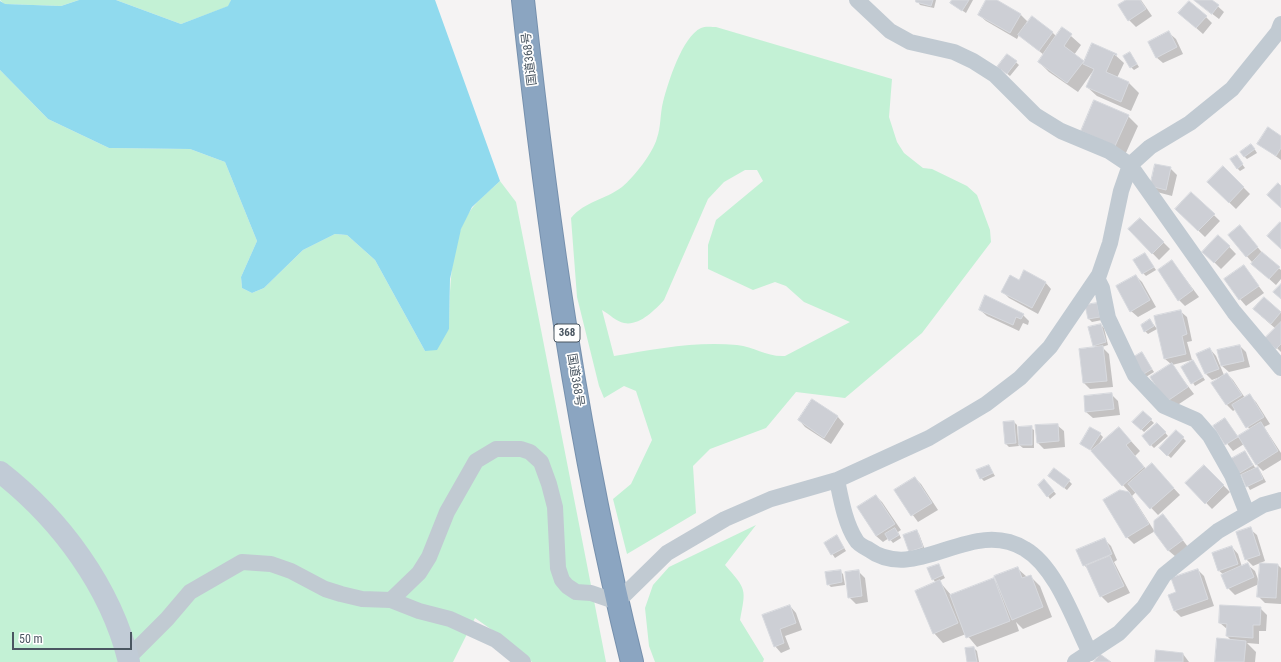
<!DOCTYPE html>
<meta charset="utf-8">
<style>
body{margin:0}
#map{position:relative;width:1281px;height:662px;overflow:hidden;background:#f5f3f3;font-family:"Roboto Condensed",sans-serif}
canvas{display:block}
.scale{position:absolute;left:12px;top:632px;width:120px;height:18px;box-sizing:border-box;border:2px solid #4a5661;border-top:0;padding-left:5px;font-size:12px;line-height:14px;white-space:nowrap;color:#4a5661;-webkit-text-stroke:3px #fff;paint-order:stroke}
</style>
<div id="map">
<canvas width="1281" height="662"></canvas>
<div class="scale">50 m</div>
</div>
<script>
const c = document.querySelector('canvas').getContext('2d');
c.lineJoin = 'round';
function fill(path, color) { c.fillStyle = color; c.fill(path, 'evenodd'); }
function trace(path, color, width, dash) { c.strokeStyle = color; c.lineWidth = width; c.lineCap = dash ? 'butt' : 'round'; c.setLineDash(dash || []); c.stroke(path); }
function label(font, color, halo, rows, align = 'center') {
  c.font = font + ' "Roboto Condensed","Noto Sans JP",sans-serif'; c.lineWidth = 3.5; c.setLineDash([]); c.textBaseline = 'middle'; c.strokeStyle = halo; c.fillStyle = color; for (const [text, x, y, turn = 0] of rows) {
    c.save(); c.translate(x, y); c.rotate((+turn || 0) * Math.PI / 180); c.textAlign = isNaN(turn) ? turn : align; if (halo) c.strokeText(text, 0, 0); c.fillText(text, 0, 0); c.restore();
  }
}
const green = new Path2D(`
 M0,0H79L61,6L4,4Z
 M116,0H231L229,6L181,24Z
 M716,27L892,79L889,117L897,142L904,153L923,168L932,169L967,186L977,195L990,230L991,242L922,333L845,398L796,392L766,428L710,449L693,466L696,513L627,554L613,499L631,484L652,440L636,391L624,386L604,398L599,386L577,297L571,218C585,201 605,200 622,187C634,177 653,153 657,138C661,127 660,114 663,102C668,83 682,37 701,28C705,26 712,27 716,27ZM745,170H757L763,181L716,220L708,245V269L753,290L775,282L786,286L804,302L850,322L785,356C766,357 755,347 737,345C696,341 655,349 614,356L602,310C609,314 617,322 624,323C639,326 654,311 664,300L708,199L724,182Z
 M0,70L48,119L109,148L190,149L225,162L257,241L241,277L242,288L252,293L264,288L303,250L335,234L347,235L375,260L425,351L449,329C450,293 449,236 473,207C480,198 491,190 500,181L516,202L606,662H532L512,644L475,618L453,662H0Z
 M756,525L725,565C747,590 746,589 740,620L764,659L763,662H655L649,646L645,608L653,585L669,567Z`);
const water = new Path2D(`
 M79,0H116L181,24L228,6L231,0H435L500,181L472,207L461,229L450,279L449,329L437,350L425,351L375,260L347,235L335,234L303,250L264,288L252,293L242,288L241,277L257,241L225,162L190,149L109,148L48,119L0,70V1L5,4L61,6Z`);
const shadow = new Path2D(`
 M917,0H936L934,8L920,5Z
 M953,0H973L966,13L951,3Z
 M988,0H995L1021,15L1027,21L1026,27L1052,32L1057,37L1062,28L1081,45L1074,55L1084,63L1114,54L1124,63L1117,78L1129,83L1139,93L1131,111L1097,96L1087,87L1093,71L1078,92L1049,72L1039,62L1044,55L1019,35L1017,39L986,21L979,15Z
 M1128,0H1141L1152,16L1136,27L1129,20Z
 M1194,0H1211L1224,12L1219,19Z
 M1206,17L1212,23L1203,34L1186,19Z
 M1169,33L1176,39L1183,54L1163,63L1156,57Z
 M1130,53L1139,67L1134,70L1131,67Z
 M1008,55L1019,65L1010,76L1002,70Z
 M1128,116L1138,126L1125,155L1092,141Z
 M1281,137V160L1259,144Z
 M1254,148L1257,153L1247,159L1244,156Z
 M1239,160L1245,168L1240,171L1237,168Z
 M1223,167L1250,194L1236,209L1208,182Z
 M1170,168L1177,175L1172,196L1157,192L1151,186Z
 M1191,193L1220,221L1205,237L1176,209Z
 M1140,219L1170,249L1159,260L1129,229Z
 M1246,233L1264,255L1281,270V279L1276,285L1259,270L1229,236Z
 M1219,236L1236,254L1221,269L1204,252Z
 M1145,254L1156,270L1146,276L1143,273Z
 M1172,261L1199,297L1185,306L1179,300Z
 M1244,267L1264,293L1246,306L1240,299Z
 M1136,276L1142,282L1156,307L1138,317L1131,311Z
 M1020,281L1045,282L1051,289L1038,314L1009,298L1003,292Z
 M1264,298L1281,313V352L1267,338L1276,329L1261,316Z
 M1097,304L1102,320L1092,322L1089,319Z
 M980,310L1023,315L1029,321L1028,325L1023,323L1019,331L987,316Z
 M1180,311L1187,317L1192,341L1187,342L1192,360L1172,365L1194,394L1173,408L1167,401L1171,364L1165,359Z
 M1150,320L1157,329L1148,334L1145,331Z
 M1101,325L1104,328L1108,345L1102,347L1109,354L1113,387L1090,389L1084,383L1096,348L1094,345Z
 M1240,346L1246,352L1250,367L1229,372L1222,366Z
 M1210,349L1216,356L1224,375L1227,374L1233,380L1245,398L1250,396L1256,402L1270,424L1264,427L1281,453V460L1263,471L1257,465L1244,444L1233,451L1214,427L1225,419L1239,438L1250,430L1236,409L1233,411L1227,405L1220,377L1212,380L1206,374Z
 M1144,357L1154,372L1146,377L1143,374Z
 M1193,361L1205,380L1195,386L1183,367Z
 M1111,394L1118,401L1120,415L1093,418L1086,412Z
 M812,400L838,417L844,424L831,444L805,427L799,420Z
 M1143,412L1154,423L1144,432L1134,422Z
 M1014,422L1017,425L1018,440L1031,428L1034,430V448H1023L1018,444L1019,446L1009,447L1006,444Z
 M1057,425L1064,431L1065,447L1044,449L1038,443Z
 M1160,427L1168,436L1154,448L1151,445Z
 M1119,428L1140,451L1135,456L1146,469L1158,471L1180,495L1158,515L1136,492L1132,496L1155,532L1169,522L1188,547L1176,557L1169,551L1155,531L1134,544L1127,537L1105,500L1120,491L1130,493L1094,452L1081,444L1100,434L1103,437L1098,446Z
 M1176,431L1186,441L1171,458L1160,448Z
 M1245,452L1256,469L1260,471L1266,482L1250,490L1242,476L1238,473Z
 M989,466L995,476L984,481L981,478Z
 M1204,466L1230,492L1212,509L1187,483Z
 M915,478L921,484L938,510L918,522L895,491Z
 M1052,479L1069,481L1072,484L1067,490Z
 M1047,483L1056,494L1050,499L1048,496Z
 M876,496L882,502L901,530L898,532L901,538L893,543L889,538L883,542L876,536Z
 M1250,529L1257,535L1265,561L1253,566L1246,559Z
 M916,531L919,534L925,550L913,554Z
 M837,536L846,551L835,558L825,543Z
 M1105,540L1111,546L1117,560L1114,562L1130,593L1108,603L1101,596L1090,571L1084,565Z
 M1232,547L1238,554L1242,567L1248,565L1255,571L1259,582L1278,565L1281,568V604L1265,603L1258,596L1259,584L1235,595L1228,588L1224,575L1218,570Z
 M938,565L945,578L939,581L951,595L993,579L999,585L1017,568L1027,577L1030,576L1040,586L1052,617L1023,629L1016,622L1019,631L977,647L966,634L943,643L934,633L936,583L933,579Z
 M1198,570L1204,576L1214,606L1181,617L1174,610L1177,593Z
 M840,571L843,574L845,585L831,587L828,584Z
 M858,571L865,578L868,602L856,604L849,597Z
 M790,606L796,613L802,630L785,636L790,649L781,653L775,646L764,616Z
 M1260,608L1267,615L1266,631H1259V644L1247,643L1256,652L1255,662H1216L1232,641L1227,636V629L1220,623Z
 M974,648L977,651L979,662H968Z
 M1183,654L1189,662H1156Z`);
const building = new Path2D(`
 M916,0H933L931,6L916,2Z
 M952,0H969L962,11L950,3Z
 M986,0H997L1021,14L1010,33L978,15Z
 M1126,0H1140L1146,9L1128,21L1118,5Z
 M1194,0H1212L1219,5L1212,14Z
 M1189,1L1207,16L1196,28L1178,13Z
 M1032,16L1053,32L1039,51L1018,35Z
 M1062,27L1072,34L1064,46L1084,61L1067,83L1038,62Z
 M1169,31L1177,47L1156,58L1148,42Z
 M1092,43L1117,54L1116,56L1114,54L1106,72L1129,82L1121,102L1086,87L1094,69L1083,64Z
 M1130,52L1137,64L1130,68L1123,56Z
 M1007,54L1017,61L1007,74L997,67Z
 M1094,100L1129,115L1115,146L1081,131Z
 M1268,127L1281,136V148L1276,156L1257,144Z
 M1251,144L1255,149L1244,157L1240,152Z
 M1237,155L1243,164L1237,169L1230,159Z
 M1155,164L1171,167L1166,190L1150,186Z
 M1223,166L1244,187L1229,203L1207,182Z
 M1278,183L1281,186V208L1267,195Z
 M1191,192L1215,214L1198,231L1175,209Z
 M1140,218L1164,242L1152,254L1128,229Z
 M1280,222L1281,223V249L1267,236Z
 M1240,225L1258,247L1246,257L1228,235Z
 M1218,235L1230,246L1214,263L1202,252Z
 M1262,252L1280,267L1269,279L1251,264Z
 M1145,253L1154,267L1142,274L1133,260Z
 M1172,260L1193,290L1178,301L1158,270Z
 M1244,265L1259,286L1239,300L1224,279Z
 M1024,270L1046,282L1032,308L1001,292L1010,275L1019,280Z
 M1136,275L1150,300L1130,312L1116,286Z
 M1281,284V299L1273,292Z
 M985,295L1024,314L1021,319L1016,317L1013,325L979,310Z
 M1264,297L1281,312L1271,324L1253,309Z
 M1097,303L1100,317L1088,319L1085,305Z
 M1181,310L1187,334L1182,336L1186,354L1164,359L1154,316Z
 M1150,319L1154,326L1144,332L1141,325Z
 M1281,322V344L1276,349L1265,338Z
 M1101,324L1106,342L1093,346L1088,327Z
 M1240,345L1244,361L1221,366L1217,350Z
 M1103,346L1107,381L1083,383L1079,349Z
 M1210,348L1219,369L1205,374L1196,354Z
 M1142,352L1152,369L1142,375L1132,358Z
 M1193,360L1203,377L1191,384L1181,367Z
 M1172,363L1188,387L1166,402L1150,377Z
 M1227,373L1242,395L1226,405L1211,383Z
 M1112,393L1114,409L1085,412L1084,396Z
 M1250,394L1264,417L1246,428L1232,405Z
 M812,399L838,416L824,438L798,420Z
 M1143,411L1152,419L1141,430L1132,422Z
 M1225,418L1238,437L1225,445L1213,426Z
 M1014,421L1016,443L1005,444L1003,422Z
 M1261,422L1278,451L1256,465L1238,436Z
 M1157,423L1166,432L1150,446L1142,436Z
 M1058,424L1059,441L1037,443L1035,425Z
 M1032,426V445H1019L1018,427Z
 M1090,427L1101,433L1090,450L1080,444Z
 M1119,427L1131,441L1126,445L1144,467L1122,486L1091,451Z
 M1176,430L1184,437L1167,456L1159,448Z
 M1245,451L1253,465L1238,474L1229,460Z
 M1152,463L1174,488L1150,509L1128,484Z
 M989,465L993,473L980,479L976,470Z
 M1204,465L1224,485L1205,504L1185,483Z
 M1258,467L1263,479L1246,487L1241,475Z
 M1054,468L1070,480L1064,488L1048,476Z
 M915,477L932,503L911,516L894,490Z
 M1044,479L1054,491L1047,497L1038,485Z
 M1120,490L1129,492L1149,524L1126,538L1103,500Z
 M876,495L895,524L876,536L857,507Z
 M1163,514L1183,540L1168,551L1154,532V521Z
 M1251,527L1260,555L1245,560L1236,532Z
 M895,528L899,535L889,541L885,534Z
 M917,530L923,547L909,552L903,535Z
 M837,535L844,548L831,555L824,543Z
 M1105,538L1112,554L1083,566L1076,550Z
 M1232,546L1238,564L1218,571L1212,553Z
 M1110,556L1124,586L1100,597L1086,566Z
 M1248,563L1254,577L1227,589L1221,575Z
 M1260,563L1278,564L1276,598L1257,597Z
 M939,564L943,575L932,580L927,568Z
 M1018,567L1022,578L1031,575L1043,607L1012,620L994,576Z
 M1198,569L1208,599L1174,611L1168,595L1176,592L1171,578Z
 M841,570L842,582L827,585L825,572Z
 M859,570L862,596L848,598L845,572Z
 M994,578L1010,621L966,638L950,595Z
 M940,580L958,623L933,634L915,591Z
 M790,605L796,623L780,629L784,643L774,647L762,615Z
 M1220,605L1261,607L1260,625H1253V638L1226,636L1227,624L1219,623Z
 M1217,638L1246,641L1244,662H1215Z
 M974,647L977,662H967L965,648Z
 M1156,650L1183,653V662H1155Z
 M1100,654L1111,662H1094Z`);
const street = new Path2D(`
 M857,0L890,31L910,42L954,52L973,61L995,75L1035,115L1061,131L1109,151L1130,165L1234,312L1281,368
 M1097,278L1102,288L1108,318L1135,375L1164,406L1196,420L1210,436L1232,475L1247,513
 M837,480C841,499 845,523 856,540C858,544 864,547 868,549C917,585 971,516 1025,549C1056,567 1074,621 1090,653
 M391,600L419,573L429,557L447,512L476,461L496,449H521L530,452L541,462L549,484L555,507L558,568L562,580L567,586L576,592L591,593L617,602L667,553L725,519L771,499L837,480L929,438L986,404L1020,378L1050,347L1099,275L1110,243L1121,191L1130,165L1150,147L1190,123L1232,89L1278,32L1281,24
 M128,658L167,619L190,592L242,562L271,564L291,571L325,589L341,594L362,599L391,600L419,611L450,619L496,640L523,662
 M1075,662L1119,633L1144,607L1164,575L1218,531L1263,505L1281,500`);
const secondary = new Path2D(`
 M0,472C60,519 111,587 129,662`);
const highway = new Path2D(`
 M523,0C547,222 578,445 632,662`);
const shields = [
 [567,333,26]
];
const shieldNames = [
 ["368",567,333]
];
const streetNames = [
 ["国道368号",530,59,-97],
 ["国道368号",575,380,81]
];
fill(green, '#c3f1d5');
fill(water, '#90daee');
fill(shadow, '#0003');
fill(building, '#cdcfd5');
trace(building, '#d7d9de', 1);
trace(highway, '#7690ad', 24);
trace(street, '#c1cad2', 16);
trace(secondary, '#c1cbd6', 22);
trace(highway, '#8ba5c1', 22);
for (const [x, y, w] of shields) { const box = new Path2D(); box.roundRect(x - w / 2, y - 9, w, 18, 3); c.fillStyle = '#fff'; c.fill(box); trace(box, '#4a5661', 1); }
label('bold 11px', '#4a5661', null, shieldNames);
label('12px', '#4a5661', '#fff', streetNames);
</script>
